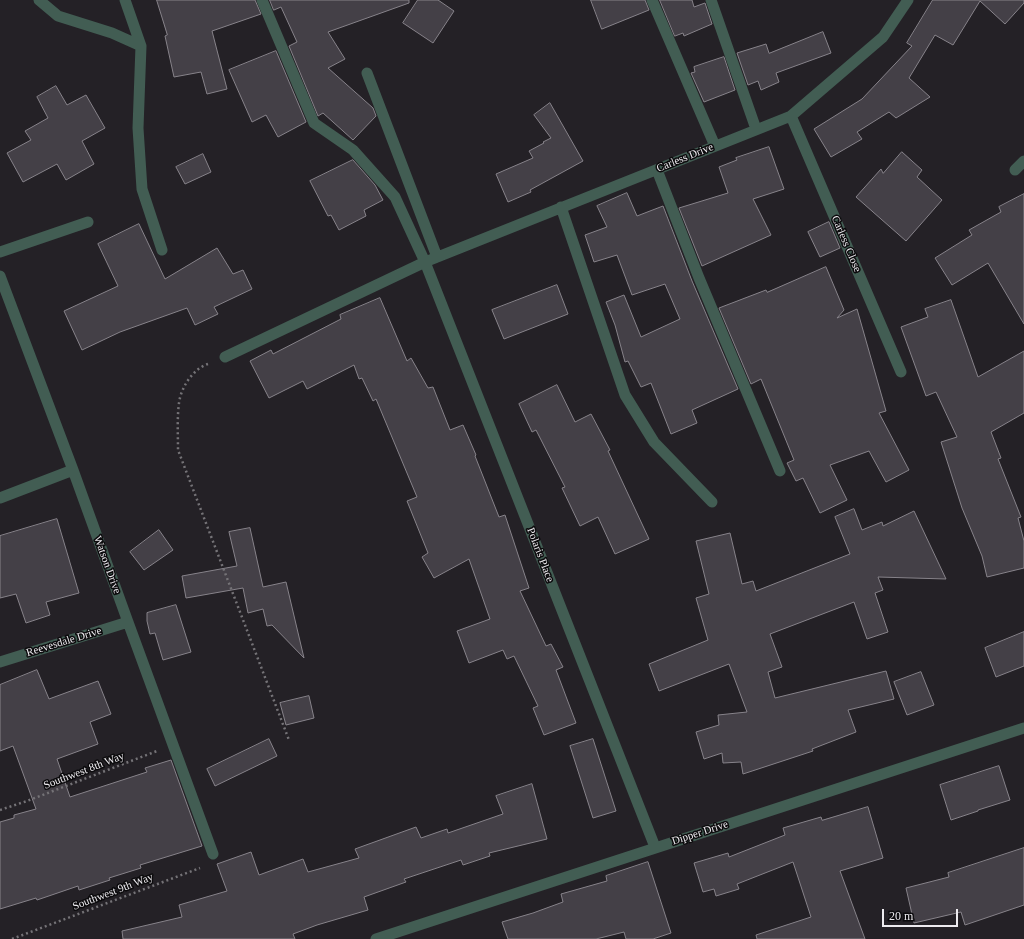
<!DOCTYPE html>
<style>
body{margin:0}
#map{position:relative;width:1024px;height:939px;overflow:hidden;background:#242126;font-family:"Times New Roman",serif}
canvas{display:block}
.scale{position:absolute;left:882px;top:909px;width:76px;height:18px;box-sizing:border-box;border:2px solid #edebef;border-top:0;padding-left:5px;font-size:12px;line-height:14px;white-space:nowrap;color:#edebef;-webkit-text-stroke:3px #0c0b0d;paint-order:stroke}
</style>
<div id="map">
<canvas width="1024" height="939"></canvas>
<div class="scale">20 m</div>
</div>
<script>
const c = document.querySelector('canvas').getContext('2d');
c.lineJoin = 'round';
function fill(path, color) { c.fillStyle = color; c.fill(path, 'evenodd'); }
function trace(path, color, width, dash) { c.strokeStyle = color; c.lineWidth = width; c.lineCap = dash ? 'butt' : 'round'; c.setLineDash(dash || []); c.stroke(path); }
function label(font, color, halo, rows, align = 'center') {
  c.font = font + ' "Times New Roman",serif'; c.lineWidth = 3; c.setLineDash([]); c.textBaseline = 'middle'; c.strokeStyle = halo; c.fillStyle = color; for (const [text, x, y, turn = 0] of rows) {
    c.save(); c.translate(x, y); c.rotate((+turn || 0) * Math.PI / 180); c.textAlign = isNaN(turn) ? turn : align; if (halo) c.strokeText(text, 0, 0); c.fillText(text, 0, 0); c.restore();
  }
}
const building = new Path2D(`
 M157,0H255L261,14L212,31L227,89L207,94L201,72L174,77L165,36L167,35Z
 M270,0H409V3L328,32L345,59L328,68L373,108L376,116L353,140L323,113L318,116L289,46L297,42L281,7L274,10Z
 M418,0H438L454,11L433,43L403,23Z
 M591,0H645L649,10L602,29Z
 M660,0H692L694,7L705,3L712,24L684,36L683,33L675,36Z
 M933,0H1024V3L1005,24L980,1L953,45L935,35L909,78L930,97L896,118L889,112L857,132L862,139L831,157L814,129L862,99L912,46L907,43Z
 M823,32L831,53L776,73L779,82L761,90L758,81L748,85L737,53L766,44L769,53Z
 M276,51L306,122L278,137L266,115L252,122L229,70Z
 M724,57L735,90L704,102L691,73L695,72L694,67Z
 M56,86L67,105L86,95L105,128L82,141L94,164L66,180L57,164L23,182L7,153L31,140L25,131L48,118L37,97Z
 M550,103L583,161L530,190L531,192L508,202L496,174L533,158L529,151L544,143L543,142L551,138L534,115Z
 M769,147L784,189L753,199L771,235L702,266L679,208L728,193L719,167L737,160L736,158Z
 M902,152L922,170L917,177L942,200L906,241L856,197L881,169L883,173Z
 M203,154L211,172L185,184L176,167Z
 M353,160L375,185L383,200L364,210L366,216L339,230L331,215L328,216L310,181Z
 M627,193L637,216L663,206L692,281L738,389L692,410L697,423L671,434L651,383L641,387L628,361L625,362L615,325L606,302L624,295L641,337L680,319L665,284L632,295L617,255L594,262L585,235L607,227L597,206Z
 M1024,194V324L988,263L952,285L935,258L972,235L969,230L1001,212L999,207Z
 M829,222L840,248L820,257L808,232Z
 M139,224L165,279L217,248L233,274L243,270L252,289L214,307L218,314L195,325L187,308L120,332L82,350L64,311L118,286L98,244Z
 M826,267L844,310L837,318L857,309L886,411L879,413L909,470L886,482L869,451L830,465L847,500L820,513L803,478L796,481L787,463L794,460L761,379L751,384L719,308L766,290L767,292Z
 M557,285L568,314L504,339L492,310Z
 M380,298L407,361L411,358L428,388L433,387L450,430L463,425L476,455L475,456L499,517L505,515L529,588L520,591L546,646L551,644L563,667L556,670L576,723L544,735L533,708L538,706L514,656L507,659L503,650L469,663L457,631L490,619L469,559L434,578L422,557L428,553L407,501L417,497L376,399L373,401L362,378L359,379L354,365L307,389L303,381L269,398L250,361L271,350L273,354L341,319L340,315Z
 M951,300L978,377L1024,351V413L991,432L1001,458L998,459L1021,517L1018,518L1024,541V568L987,577L982,556L962,508L941,442L957,437L936,392L926,396L901,327L928,317L925,309Z
 M557,385L575,422L591,414L610,450L608,451L649,539L615,554L598,517L580,526L562,488L565,487L536,430L532,432L519,404Z
 M854,509L862,530L882,522L883,526L914,511L946,579L878,577L883,590L875,593L888,632L867,639L854,602L770,634L782,667L768,672L775,698L886,671L894,699L848,710L856,732L812,749L813,751L743,774L741,762L723,763L722,753L704,759L696,732L719,725L718,715L747,712L729,664L659,691L649,664L708,640L696,598L709,594L696,541L730,533L742,584L753,581L756,591L850,554L835,517Z
 M57,519L79,593L46,602L50,615L26,623L16,594L0,598V536Z
 M250,528L263,587L286,582L304,658L272,625L267,626L263,609L248,613L243,588L186,598L182,576L237,566L229,532Z
 M159,530L173,550L144,570L130,552Z
 M176,605L191,652L163,660L155,633L150,634L147,621V613Z
 M1024,632V666L996,677L985,648Z
 M37,670L49,699L98,681L111,714L90,722L98,744L57,759L70,797L147,772L145,768L171,760L202,846L140,865L141,868L109,878L110,880L79,890L78,886L37,900L36,898L0,909V822L14,818V815L36,809L13,746L0,751V685Z
 M921,672L934,705L907,715L894,682Z
 M309,696L314,718L286,725L280,703Z
 M269,739L277,756L215,786L207,769Z
 M593,739L616,811L593,818L570,746Z
 M999,766L1010,800L978,810V811L951,820L940,785Z
 M532,784L547,839L489,853L490,856L463,865L461,860L404,879L406,882L364,897L368,910L317,925L293,934L295,939H123L122,931L182,917L179,905L227,891L217,864L251,852L259,875L303,859L308,872L359,858L355,849L416,827L421,838L447,829L448,833L503,814L496,796Z
 M868,807L883,858L840,871L865,939H757L756,935L811,917L793,862L737,884L739,889L716,896L714,889L703,892L694,863L728,853L729,857L785,835L783,828L821,817L822,820Z
 M1024,848V905L965,925L961,912L914,923L906,888L949,877L948,873Z
 M648,862L671,933L653,939H626L624,932L596,939H508L502,922L533,913L563,902L561,894L607,881L606,876Z`);
const path = new Path2D(`
 M208,364C193,369 181,387 179,403C177,418 178,435 178,450L289,740
 M0,810L27,801L157,751
 M12,939L200,868`);
const service = new Path2D(`
 M0,252L88,222`);
const minor = new Path2D(`
 M39,0L58,16L112,33L141,46
 M125,0L141,46L138,128L142,189L162,250
 M262,0L314,123L353,150L395,197L425,262L655,847
 M652,0L715,146
 M711,0L756,129
 M367,73L437,257
 M791,116L901,372
 M657,170L699,278L780,471
 M1015,170L1024,161
 M561,207L625,395L654,442L712,502
 M0,276L73,470L128,622L213,854
 M225,357L425,262L791,116L883,37L908,0
 M0,498L73,470
 M0,662L128,622
 M376,939L1024,728`);
const streetNames = [
 ["Carless Drive",685,158,-22],
 ["Carless Close",846,244,67],
 ["Polaris Place",540,555,69],
 ["Watson Drive",107,565,70],
 ["Reevesdale Drive",64,642,-17],
 ["Southwest 8th Way",84,771,-21],
 ["Dipper Drive",700,833,-18],
 ["Southwest 9th Way",113,892,-21]
];
fill(building, '#444047');
trace(building, '#87838a', 1);
trace(path, '#757377', 2.5, [2, 3]);
trace(service, '#425d53', 11);
trace(minor, '#425d53', 11);
label('11px', '#edebef', '#0c0b0d', streetNames);
</script>
